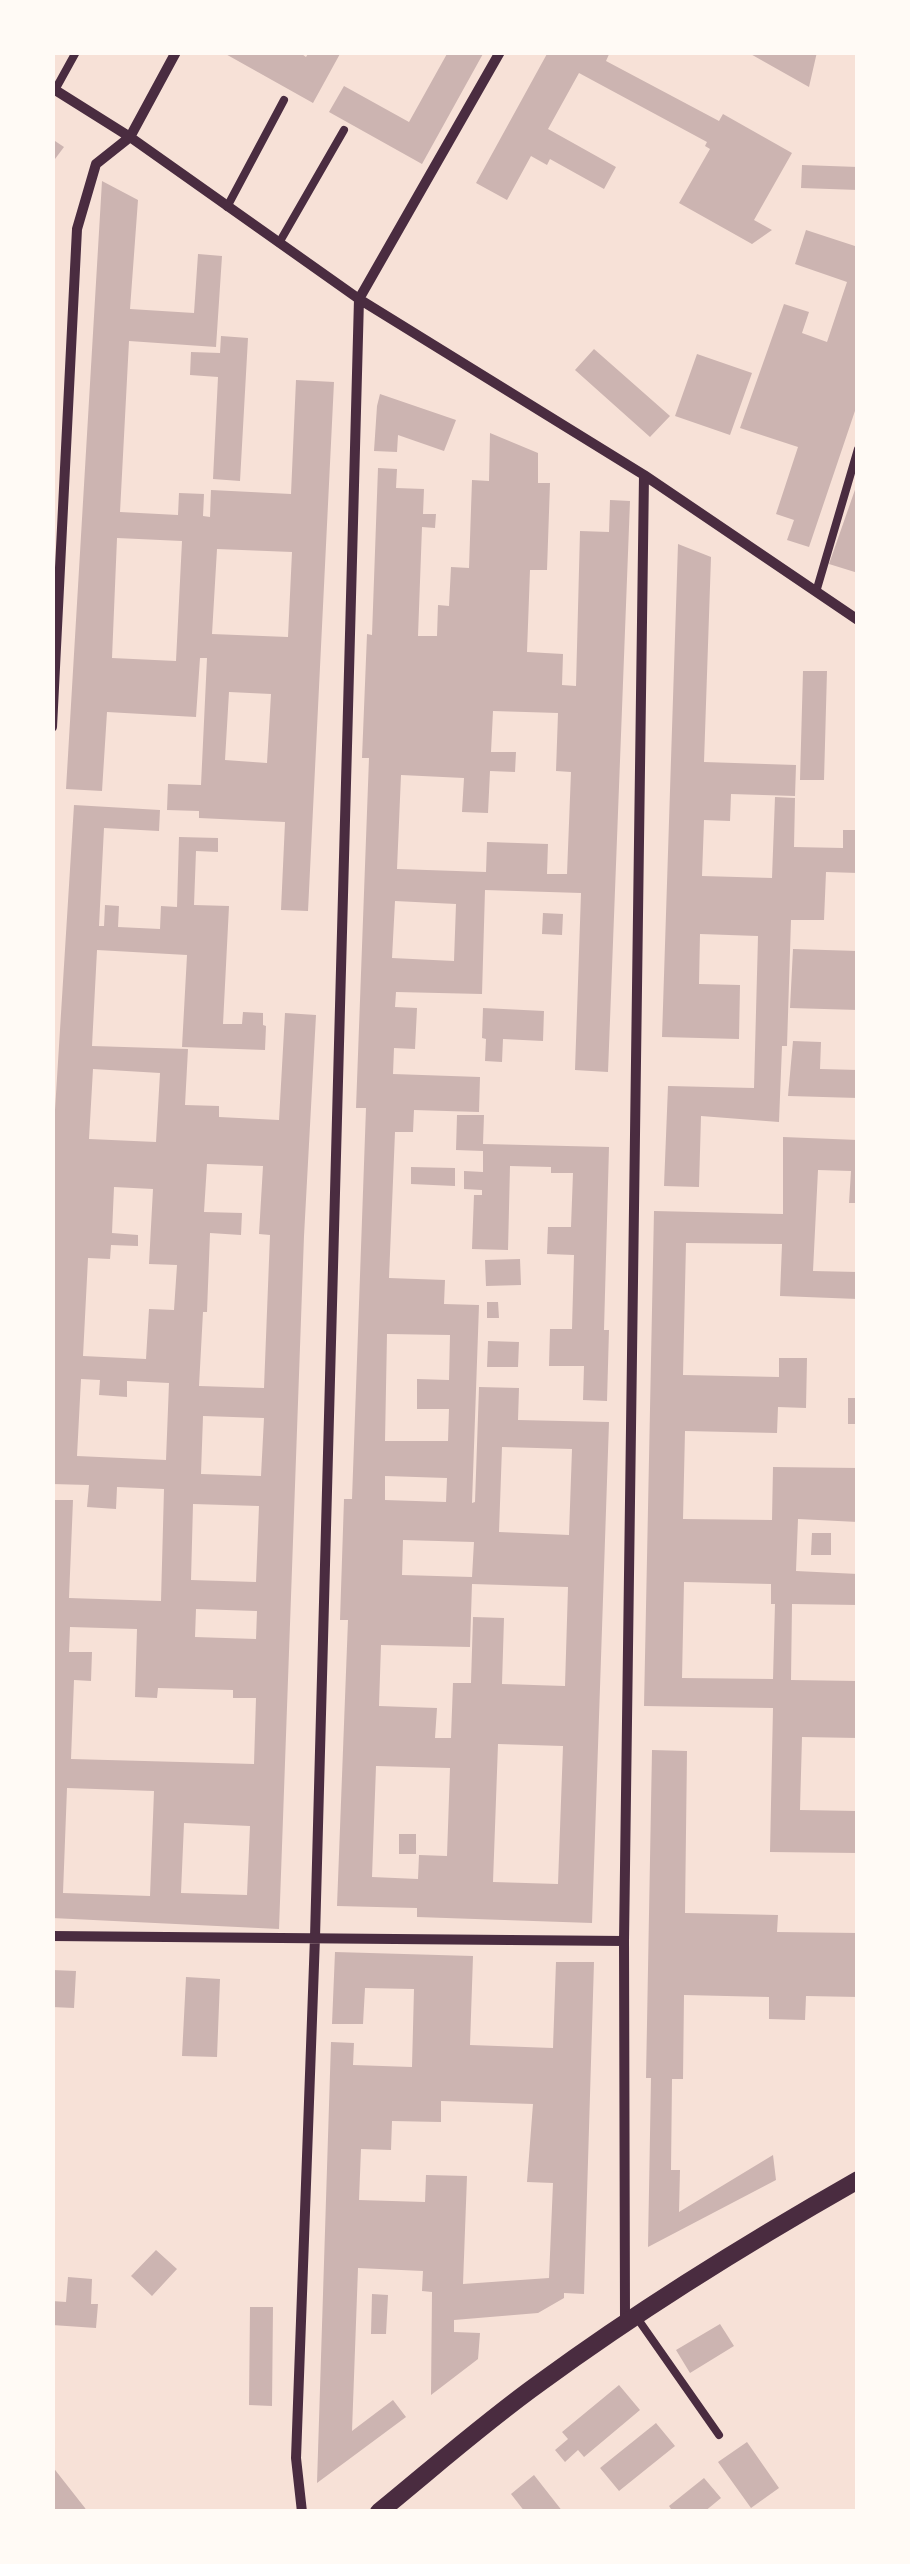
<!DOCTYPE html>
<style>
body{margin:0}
#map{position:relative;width:910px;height:2564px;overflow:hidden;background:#f7e1d7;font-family:"Crimson Pro",serif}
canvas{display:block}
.frame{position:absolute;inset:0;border:55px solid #fffaf5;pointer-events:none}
</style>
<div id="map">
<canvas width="910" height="2564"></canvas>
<div class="frame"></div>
</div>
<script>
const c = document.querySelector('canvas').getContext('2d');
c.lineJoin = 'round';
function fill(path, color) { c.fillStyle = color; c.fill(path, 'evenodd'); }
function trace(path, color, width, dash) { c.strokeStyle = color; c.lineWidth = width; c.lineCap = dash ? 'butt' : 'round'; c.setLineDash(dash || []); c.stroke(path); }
const building = new Path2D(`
 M222,52H299L306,57L309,52H341L313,103Z
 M448,52H484L422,164L329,112L344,86L409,122Z
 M548,52H610L606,61L719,121L723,114L792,153L754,220L772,230L752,244L679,203L710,149L705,146L707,142L579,73L548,129L616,167L604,189L550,159L547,165L531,156L507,200L476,183Z
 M747,52H817L809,87Z
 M52,139L64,147L52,163Z
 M802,165L858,167V190L801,188Z
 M102,181L138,200L130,309L194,313L198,254L222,256L216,347L129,341L120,512L178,515L179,493L204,494L203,516L210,517L211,490L291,494L296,380L334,382L308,911L281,910L285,822L199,818V811L167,810L168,784L201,785L207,658H200L196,717L107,712L102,791L66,789ZM117,538L182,541L176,661L112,658ZM217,549L292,552L288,637L212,634ZM229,692L271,694L267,763L225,760Z
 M806,230L858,247V402L809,547L787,540L794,520L776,514L798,447L740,428L784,304L809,312L802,333L827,342L847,282L795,264Z
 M221,336L248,338L240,481L213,479L218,377L190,375L191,352L220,353Z
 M594,349L670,416L650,437L575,370Z
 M697,354L752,373L730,435L675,416Z
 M380,394L456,420L444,451L398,435L397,452L374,451L377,406Z
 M490,433L538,453V483H550L547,570H530L527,652L563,654L562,685L576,686L580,531L609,532L610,500L630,501L608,1072L575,1070L581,893L485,890L482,994L396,992L395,1007L417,1008L415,1049L394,1048L393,1074L480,1077L479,1112L414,1110L413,1132H395L389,1278L445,1280L444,1304L479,1305L472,1503L475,1502L479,1387L519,1388L518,1420L609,1422L592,1923L417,1917V1908L337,1906L348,1620H340L344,1499H352L366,1108H356L369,758H362L367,634L372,635L378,468L397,469L396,488L424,489L423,514H436L435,528L422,527L418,636H437L438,605L449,606L451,567L469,568L472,480L489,481ZM493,711L558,713L556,771L571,772L567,874H547L548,844L487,842L486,872L397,869L401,775L464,778L462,812L488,813L490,771L515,772L516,752H491ZM395,901L456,904L454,961L392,958ZM387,1334L450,1335L449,1380L417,1379V1409H449L448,1441H385ZM502,1447L572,1449L569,1535L499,1532ZM385,1476L447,1478L446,1502L385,1500ZM403,1540L474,1542L472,1577L402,1575ZM472,1584L568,1587L565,1686L502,1684L504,1618L473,1617L471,1683H453L451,1738H435L437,1708L379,1706L381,1645L470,1647ZM498,1744L563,1746L558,1884L493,1882ZM376,1766L450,1768L447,1856L419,1855L418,1879L372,1877Z
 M857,484H858V573L829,564Z
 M678,544L711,557L704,762L796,765L795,796L731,794L730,821L704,820L702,876L772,878L775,797L795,798L794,847L843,848V830H858V873L826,872L824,920H791L787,1046H782L779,1122L701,1116L699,1187L664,1186L668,1086L754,1088L758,936L700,934L699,984L740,985L739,1039L662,1037Z
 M803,671H827L824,780H800Z
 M74,805L160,810L159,831L104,828L99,926H104L105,905L119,906L118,927L160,929L161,906L177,907L179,837L218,838V852L196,851L194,905L229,906L223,1024H242L243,1012L263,1013V1025L266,1026L265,1050L182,1047L187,955L97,950L92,1046L188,1049L185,1105L219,1106V1117L279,1120L285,1013L316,1015L304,1236L279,1929L52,1918V1500H73L69,1598L161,1601L164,1489L117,1487L116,1509L87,1507L89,1485L52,1484V1158ZM93,1069L160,1073L156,1142L89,1139ZM207,1164L263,1166L259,1234L270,1235L264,1388L199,1386L203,1312H207L210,1233L241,1235L242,1213L204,1212ZM114,1187L153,1189L149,1264L177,1265L174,1310L149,1309L146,1359L83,1356L88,1258L110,1259L111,1245L138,1246V1235L112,1233ZM81,1379L100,1380L99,1395L127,1397V1381L169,1383L166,1460L77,1456ZM203,1416L264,1418L261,1476L201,1474ZM193,1504L259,1506L256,1582L191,1580ZM196,1609L257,1611L256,1639L195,1637ZM70,1627L137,1629L135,1697L157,1698L158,1688L233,1690V1698H256L254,1764L71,1759L74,1680L91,1681L92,1652H69ZM67,1788L154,1791L150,1896L63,1893ZM184,1823L250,1826L247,1895L181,1893Z
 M543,913L563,914L562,935L542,934Z
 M793,949L858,951V1010L790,1008Z
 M483,1008L544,1011L543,1041L503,1039L502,1062L485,1061L486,1039L482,1038Z
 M793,1041L821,1042L820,1069L858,1070V1098L788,1096Z
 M457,1115H484L483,1144L609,1147L604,1330H609L607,1401L583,1400L584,1366H549L550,1329H572L574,1255L547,1254L548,1227H571L573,1173H551V1167L510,1166L508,1250L472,1249L474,1195H482V1190L464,1189V1171L483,1172V1151L456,1150Z
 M783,1137L858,1140V1203H849L851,1171L818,1170L813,1271L858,1272V1299L780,1296L782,1244L686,1243L683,1375L779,1377V1358H807L806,1408L778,1407L777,1433L685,1431L683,1519L772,1520L773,1467L858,1468V1522L798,1519L796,1571L858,1574V1605L792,1604L791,1680L858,1681V1738L802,1737L800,1810L858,1811V1853L770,1852L773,1708L644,1706L654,1211L783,1214ZM684,1582L771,1584V1604H775L773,1679L682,1678Z
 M411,1167L455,1168V1186L411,1184Z
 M520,1259L521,1285L486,1286L485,1260Z
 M487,1302H498L499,1318H487Z
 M488,1341L519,1342L518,1367H487Z
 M848,1398H858V1424H848Z
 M812,1533H831V1555H811Z
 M652,1750L687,1751L685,1913L778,1915L777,1932L858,1933V1997L806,1996L805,2020L769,2019V1997L684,1995L683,2079H672L671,2170H680L679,2212L773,2155L776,2180L648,2247L651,2078H646Z
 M399,1834H416V1854H399Z
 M335,1952L473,1956L470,2045L553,2048L556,1962H594L584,2294L564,2293V2298L538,2313L454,2320V2332L480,2333L478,2359L431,2395L432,2292L422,2291L423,2271L358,2268L352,2431L393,2400L406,2417L317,2483L331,2042L354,2043L353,2065L412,2067L414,1989L365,1988L363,2024H332ZM441,2101L533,2104L527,2182L553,2183L549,2278L463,2284L467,2176L426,2175L425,2202L359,2200L361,2149L391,2150L392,2121L441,2122Z
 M52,1970L76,1971L74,2008L52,2007Z
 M186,1977L220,1979L217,2057L182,2056Z
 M156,2250L177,2269L152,2296L131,2276Z
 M68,2277L92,2279L91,2304H98L96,2328L52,2325V2301L66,2302Z
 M372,2294L388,2295L386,2334H371Z
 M250,2307H273L272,2406L249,2405Z
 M720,2324L734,2346L690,2373L676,2350Z
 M619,2385L640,2410L584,2457L578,2450L565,2462L555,2450L568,2439L562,2432Z
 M656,2423L675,2446L619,2491L600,2468Z
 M747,2442L779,2488L751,2508L718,2462Z
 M52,2466L85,2508L87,2512H52Z
 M534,2475L563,2512H525L511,2494Z
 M704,2478L721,2498L704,2512H673L669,2506Z`);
const service = new Path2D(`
 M55,90L76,52
 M227,207L284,100
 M279,243L344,130
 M816,592L858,449
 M635,2315L719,2435`);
const minor = new Path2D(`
 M52,88L130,137L359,299L644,475L858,620
 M52,727L77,229L96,164L130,137L176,52
 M52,1936L624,1941
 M625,2322L624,1941L644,475
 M302,2512L296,2458L315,1937L359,299L500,52`);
const tertiary = new Path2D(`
 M379,2512C433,2468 485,2422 541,2382C642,2308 749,2242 858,2180`);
fill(building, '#ccb4b1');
trace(service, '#4a2c40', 8);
trace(minor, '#4a2c40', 10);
trace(tertiary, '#4a2c40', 18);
</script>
